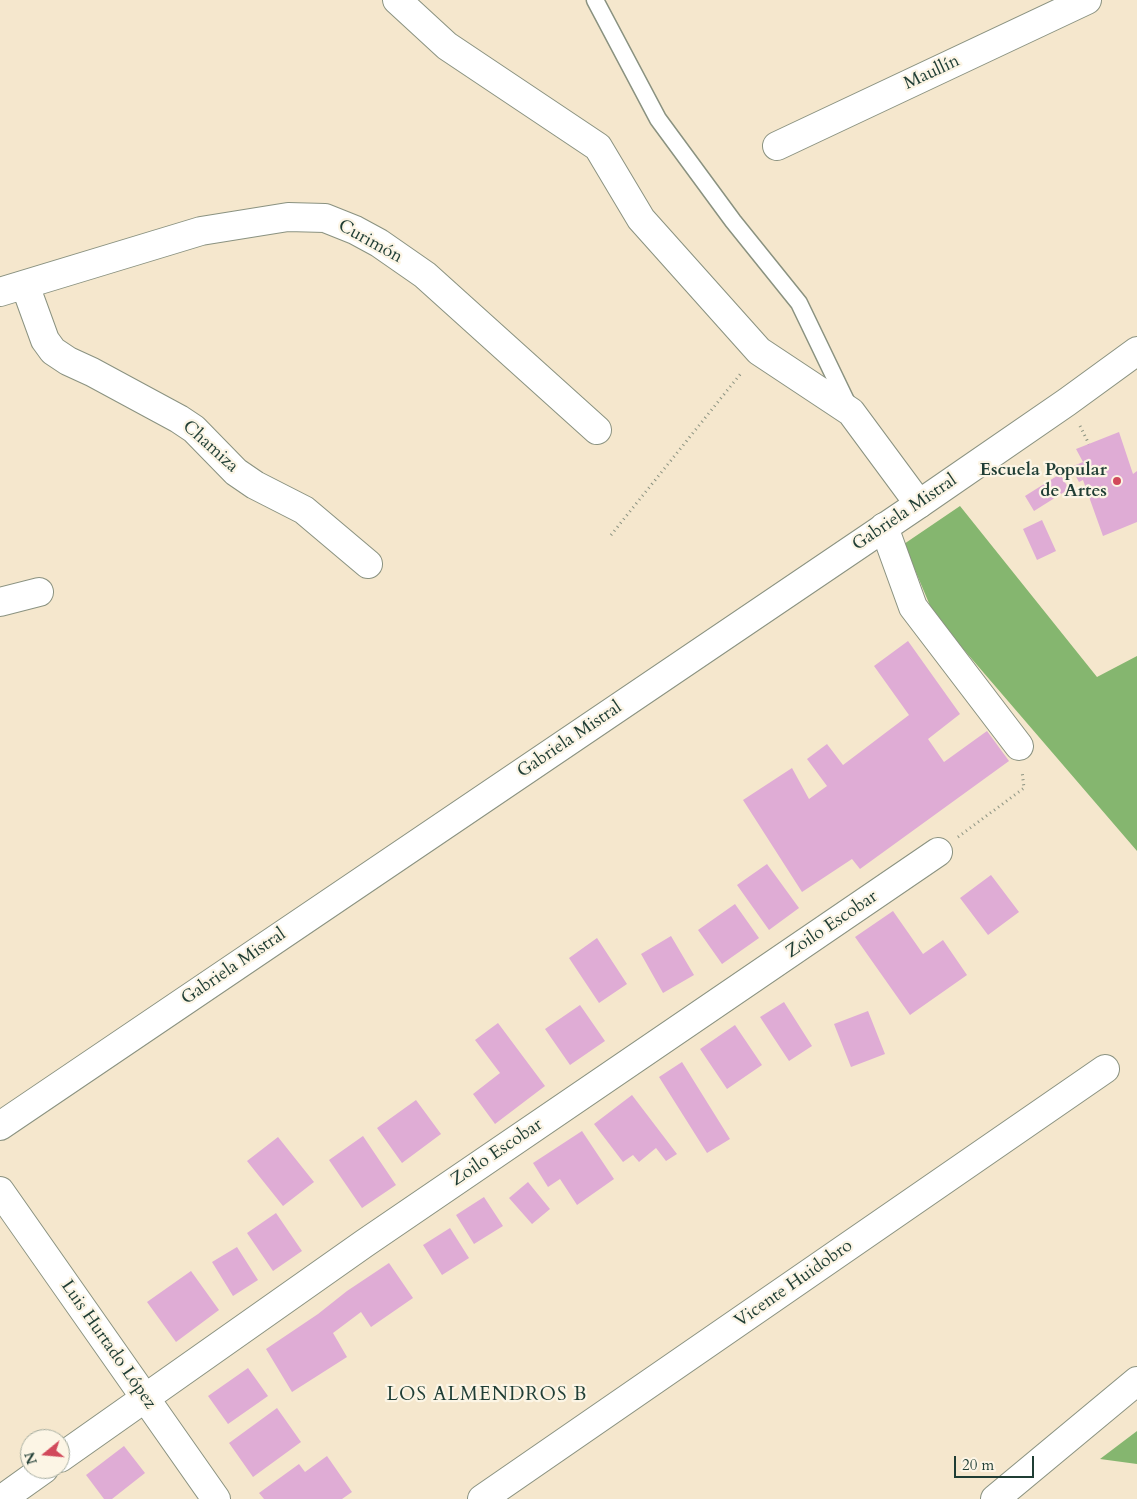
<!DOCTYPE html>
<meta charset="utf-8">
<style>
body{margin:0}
#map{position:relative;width:1137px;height:1499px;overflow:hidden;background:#f5e7cd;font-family:Cardo,serif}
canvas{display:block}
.north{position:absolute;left:20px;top:1429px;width:50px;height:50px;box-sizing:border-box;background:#fcf5e5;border:1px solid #a4ab9e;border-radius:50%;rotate:253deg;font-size:14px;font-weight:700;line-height:20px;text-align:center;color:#1f3d34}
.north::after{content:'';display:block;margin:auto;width:18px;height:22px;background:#d1495b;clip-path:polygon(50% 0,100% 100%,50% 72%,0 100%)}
.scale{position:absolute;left:954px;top:1456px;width:80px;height:22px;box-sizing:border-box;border:2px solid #1f3d34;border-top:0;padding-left:6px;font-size:15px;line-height:18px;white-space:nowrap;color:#1f3d34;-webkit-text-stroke:4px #fcf5e5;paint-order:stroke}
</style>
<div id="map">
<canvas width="1137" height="1499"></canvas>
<div class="north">N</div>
<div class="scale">20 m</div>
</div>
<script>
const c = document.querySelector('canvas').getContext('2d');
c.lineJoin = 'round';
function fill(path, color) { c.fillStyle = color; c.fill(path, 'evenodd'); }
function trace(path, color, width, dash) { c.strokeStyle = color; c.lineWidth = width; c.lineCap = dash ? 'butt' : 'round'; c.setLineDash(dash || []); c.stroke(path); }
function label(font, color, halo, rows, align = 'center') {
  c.font = font + ' Cardo,serif'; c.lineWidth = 4.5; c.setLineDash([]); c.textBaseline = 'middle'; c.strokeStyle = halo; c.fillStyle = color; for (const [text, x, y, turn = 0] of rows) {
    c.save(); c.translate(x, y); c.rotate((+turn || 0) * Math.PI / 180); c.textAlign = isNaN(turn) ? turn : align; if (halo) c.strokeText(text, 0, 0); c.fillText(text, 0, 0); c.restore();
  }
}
const forest = new Path2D(`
 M960,506L1097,677L1137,656V851L934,615L904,544Z
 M1137,1431V1464L1100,1459Z`);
const building = new Path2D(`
 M1119,432L1133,474L1137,471V522L1103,536L1083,480L1079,482L1071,467L1083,462L1076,449Z
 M1060,474L1069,489L1034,511L1025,496Z
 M1042,520L1056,551L1037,560L1023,529Z
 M908,641L960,714L928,739L944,762L987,731L1009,761L860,869L852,859L802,892L743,800L792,768L809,799L827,786L807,759L827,744L843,765L909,715L874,666Z
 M767,864L799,908L769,930L737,885Z
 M991,875L1019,912L988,935L960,898Z
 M735,904L759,938L722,964L698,930Z
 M893,911L923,954L943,940L967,975L910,1015L855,937Z
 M671,936L694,975L663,993L641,954Z
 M597,938L627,984L599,1003L569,958Z
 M784,1002L812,1046L789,1061L760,1017Z
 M580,1005L605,1041L570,1065L545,1029Z
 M868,1011L885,1054L851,1067L834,1024Z
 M498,1023L545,1086L495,1124L473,1094L500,1073L475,1040Z
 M735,1025L762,1065L727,1089L700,1049Z
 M682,1062L730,1139L707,1153L659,1077Z
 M632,1095L677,1154L666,1161L656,1148L639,1162L633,1155L623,1162L594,1124Z
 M416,1100L441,1134L402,1163L377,1128Z
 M582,1131L614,1179L577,1205L560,1179L548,1187L533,1163Z
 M363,1136L396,1185L362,1208L329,1160Z
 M278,1137L314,1182L283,1206L247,1161Z
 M528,1182L550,1209L532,1224L509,1198Z
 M484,1197L503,1226L474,1244L456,1215Z
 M276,1213L302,1251L273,1271L247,1233Z
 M450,1228L469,1258L442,1275L423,1245Z
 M237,1247L258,1280L233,1296L212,1262Z
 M389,1263L413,1298L371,1327L361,1312L333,1333L347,1357L292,1392L266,1349L318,1314L347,1291Z
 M191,1271L219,1310L176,1342L147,1302Z
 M248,1368L268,1396L228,1424L208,1396Z
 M277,1408L301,1442L253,1477L229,1443Z
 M124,1446L145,1473L112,1499H104L86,1475Z
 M327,1456L352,1492L342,1499H264L259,1493L299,1464L305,1472Z`);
const path = new Path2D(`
 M1080,426L1089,444
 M611,535L742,372
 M958,837L1024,788L1022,771`);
const service = new Path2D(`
 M595,0L658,119L733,221L799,303L849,407`);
const minor = new Path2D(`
 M397,0L447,46L598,147L641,219L759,351L851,412L919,504
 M777,146L1087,0
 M25,285L45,340L53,351L68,361L92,372L179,419L194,429L236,472L255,485L304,510L368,564
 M0,292L201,231L288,217L325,218L355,230L379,243L425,275L597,430
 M884,527L913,607L1019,746
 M0,602L39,592
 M60,1458L365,1243L938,852
 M2,1499L44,1469
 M482,1499L1105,1069
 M995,1499L1137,1381`);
const tertiary = new Path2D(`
 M0,1126L919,504L1067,402L1137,351
 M0,1191L216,1499`);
const markers = [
 [1117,481,5,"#d1495b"]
];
const streetNames = [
 ["Maullín",932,73,-25],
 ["Curimón",370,242,29],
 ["Chamiza",210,447,42],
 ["Gabriela Mistral",905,513,-34],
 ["Gabriela Mistral",570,740,-34],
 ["Zoilo Escobar",832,925,-34],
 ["Gabriela Mistral",234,967,-34],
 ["Zoilo Escobar",497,1153,-34],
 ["Vicente Huidobro",794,1284,-35],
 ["Luis Hurtado López",108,1345,55]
];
const poiNames = [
 ["Escuela Popular",1107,471],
 ["de Artes",1107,492]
];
const neighbourhoodNames = [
 ["LOS ALMENDROS B",487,1396]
];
fill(forest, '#85b66f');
fill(building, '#dfacd5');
trace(service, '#8a9280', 19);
trace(minor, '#8a9280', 30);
trace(tertiary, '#8a9280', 30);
trace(path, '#8a9280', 3, [1, 4]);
trace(service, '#fff', 16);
trace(minor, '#fff', 28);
trace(tertiary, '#fff', 28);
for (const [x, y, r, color] of markers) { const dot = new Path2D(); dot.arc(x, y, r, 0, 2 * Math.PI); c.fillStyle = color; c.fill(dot); trace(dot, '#fcf5e5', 2); }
label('18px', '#1f3d34', '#fcf5e5', streetNames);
label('bold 18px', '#1f3d34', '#fcf5e5', poiNames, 'right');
c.letterSpacing = '1px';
label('19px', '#1f3d34', '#fcf5e5', neighbourhoodNames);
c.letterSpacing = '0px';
</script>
